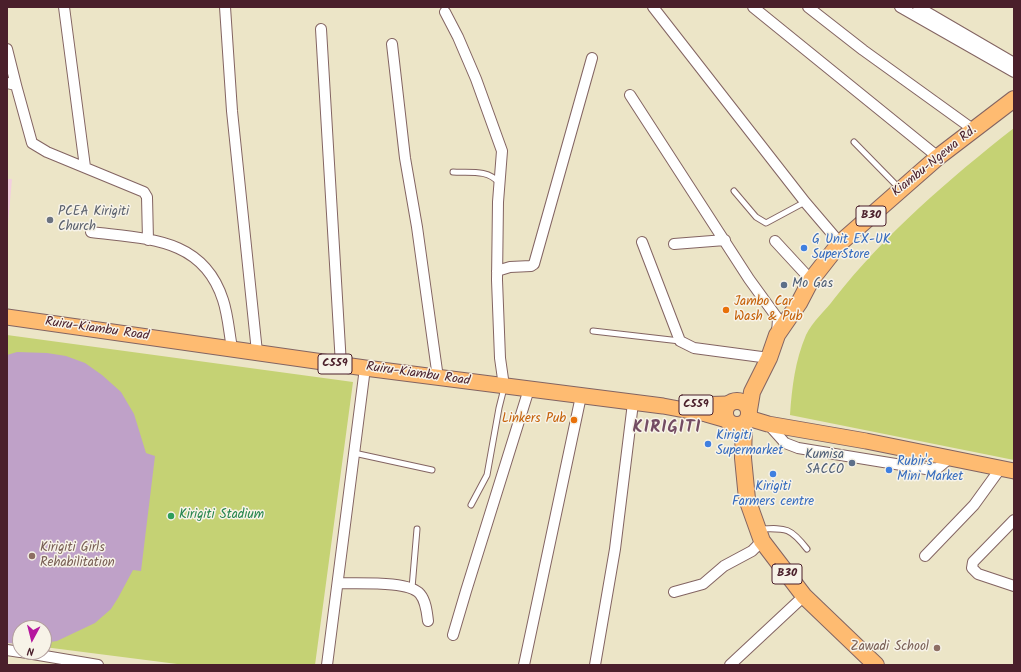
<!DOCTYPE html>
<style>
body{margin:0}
#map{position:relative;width:1021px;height:672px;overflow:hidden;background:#ece5c7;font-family:Kalam,sans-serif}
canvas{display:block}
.frame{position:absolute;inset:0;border:8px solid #4a1f2b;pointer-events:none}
.north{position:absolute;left:12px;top:620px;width:40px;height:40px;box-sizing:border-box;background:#f7f3e8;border:1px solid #b29e9c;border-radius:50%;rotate:187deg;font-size:11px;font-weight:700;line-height:16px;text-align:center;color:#4a1f2b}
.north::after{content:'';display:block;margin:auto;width:14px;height:18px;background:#b5179e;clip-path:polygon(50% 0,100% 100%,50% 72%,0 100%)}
</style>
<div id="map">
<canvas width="1021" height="672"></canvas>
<div class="frame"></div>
<div class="north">N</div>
</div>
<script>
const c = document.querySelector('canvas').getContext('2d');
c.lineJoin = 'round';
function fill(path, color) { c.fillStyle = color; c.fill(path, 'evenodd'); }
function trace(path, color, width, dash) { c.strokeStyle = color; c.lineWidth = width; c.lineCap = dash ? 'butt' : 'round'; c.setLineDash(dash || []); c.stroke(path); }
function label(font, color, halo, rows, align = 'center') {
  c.font = font + ' Kalam,sans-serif'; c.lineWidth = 3; c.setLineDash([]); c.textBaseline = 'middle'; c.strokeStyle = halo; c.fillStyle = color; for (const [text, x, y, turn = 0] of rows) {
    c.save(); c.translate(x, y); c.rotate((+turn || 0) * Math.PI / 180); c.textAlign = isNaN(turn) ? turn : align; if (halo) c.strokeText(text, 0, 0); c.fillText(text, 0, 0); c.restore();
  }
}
const built = new Path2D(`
 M7,179H12L7,235Z`);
const green = new Path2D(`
 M1014,128V460L790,415C792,387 795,361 806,335C812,322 826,310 834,299C885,234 949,179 1014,128Z
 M7,335L353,382L315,665H185L44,647V628H20L7,642Z`);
const building = new Path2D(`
 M17,352L47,353L66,356L85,363L102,375L121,392L134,414L146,453L155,456L141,571L133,570L118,598L111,609L95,623L57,641L44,643V628H20V644L7,643V355Z`);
const service = new Path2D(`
 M854,142L900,189
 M453,172C469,173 488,169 499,183
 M734,191L756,217L766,223L805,202
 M593,331L680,341
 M354,453L432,470
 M471,505L487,475L499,408L504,388
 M759,529C786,528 790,527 807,549
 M412,588L417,529`);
const minor = new Path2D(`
 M64,7L85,167
 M225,7L232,111L257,352
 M653,7L805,202L840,243
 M753,7L938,157
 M808,7L863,50L974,130
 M900,7L1014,72
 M918,7L1014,63
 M445,12L458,37L476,79L502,151L498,202L497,280L500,358L504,386
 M321,29L341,365
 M392,44L405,158L417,227L438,378
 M7,49L16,85
 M7,83L16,85L32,143L47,152L144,192L147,197L148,240
 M630,95L749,279L778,319L777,333
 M91,232C146,239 203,237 223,300C228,315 229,332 232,348
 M775,241L811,280
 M642,242L680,341L694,348L769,358
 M674,244L725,240
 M497,271L510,267L531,266L534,264L592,58
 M768,424L785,443L798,448L926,469L938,468L950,458
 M1014,520L973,562L972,568L978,574L1014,586
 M925,556L974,505L1000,469
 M338,583C356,584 409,580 420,594C426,601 427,613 428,621
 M674,592L703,584L724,566L752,551L762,541
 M453,635L466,591L529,389
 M7,650L20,652
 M21,652L98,665
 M327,665L365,368
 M524,665L581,396
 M595,665L615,549L633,403
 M730,665L804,596`);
const primary = new Path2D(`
 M7,317L365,368L663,406L706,414L727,420
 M690,405L728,404
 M748,418L768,424L866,441L1014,471`);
const trunk = new Path2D(`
 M725 413a12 12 0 1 1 24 0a12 12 0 1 1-24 0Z
 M749,410L752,392L769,358L777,335L799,303L811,280L840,243L938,157L1014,99
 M744,423L743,458L747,499L762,541L804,596L876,665`);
const markers = [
 [50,220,4,"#6b7280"],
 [804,248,4,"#3f7fe0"],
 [784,285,4,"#5c6f8a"],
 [726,310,4,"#e8710a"],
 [574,420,4,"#e8710a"],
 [708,444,4,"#3f7fe0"],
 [852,463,4,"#5c6f8a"],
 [889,470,4,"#3f7fe0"],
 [773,474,4,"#3f7fe0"],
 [171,516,4,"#2e9e5b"],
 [32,556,4,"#8d6e63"],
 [937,648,4,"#8d6e63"]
];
const shields = [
 [871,216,30],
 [335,364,34],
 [696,405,34],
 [787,574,30]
];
const shieldNames = [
 ["B30",871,216],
 ["C559",335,364],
 ["C559",696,405],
 ["B30",787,574]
];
const streetNames = [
 ["Kiambu-Ngewa Rd.",935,162,-39],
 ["Ruiru-Kiambu Road",97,330,8],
 ["Ruiru-Kiambu Road",418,375,8]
];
const worshipNames = [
 ["PCEA Kirigiti",58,213],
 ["Church",58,228]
];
const shopNames = [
 ["G Unit EX-UK",812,241],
 ["SuperStore",812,256],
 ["Kirigiti",716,437],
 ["Supermarket",716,452],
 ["Rubir's",897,463],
 ["Mini Market",897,478],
 ["Kirigiti",773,488,"center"],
 ["Farmers centre",773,503,"center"]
];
const serviceNames = [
 ["Mo Gas",792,285],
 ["Kumisa",844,456,"right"],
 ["SACCO",844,471,"right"]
];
const foodNames = [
 ["Jambo Car",734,303],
 ["Wash & Pub",734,318],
 ["Linkers Pub",566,420,"right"]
];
const leisureNames = [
 ["Kirigiti Stadium",179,516]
];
const educationNames = [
 ["Kirigiti Girls",40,549],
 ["Rehabilitation",40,564],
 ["Zawadi School",929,648,"right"]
];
const districtNames = [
 ["KIRIGITI",667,429]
];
fill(built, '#f3cfdf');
fill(green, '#c5d274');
fill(building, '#bfa1c8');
trace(service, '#836462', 7);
trace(minor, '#836462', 12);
trace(primary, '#836462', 17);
trace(trunk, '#836462', 18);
trace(service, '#fff', 5);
trace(minor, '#fff', 10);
trace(primary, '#febb71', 15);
trace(trunk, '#febb71', 16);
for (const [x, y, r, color] of markers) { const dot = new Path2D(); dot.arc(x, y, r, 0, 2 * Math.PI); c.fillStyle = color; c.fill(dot); trace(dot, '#f7f3e8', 1.5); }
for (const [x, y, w] of shields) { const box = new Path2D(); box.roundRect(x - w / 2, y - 10, w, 20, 3); c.fillStyle = '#f7f3e8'; c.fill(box); trace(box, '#4a1f2b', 1); }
label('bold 12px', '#4a1f2b', null, shieldNames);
label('13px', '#4a1f2b', '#f7f3e8', streetNames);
label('13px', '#5b616d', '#f7f3e8', worshipNames, 'left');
label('13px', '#366cbe', '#f7f3e8', shopNames, 'left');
label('13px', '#4e5e75', '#f7f3e8', serviceNames, 'left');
label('13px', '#c56008', '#f7f3e8', foodNames, 'left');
label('13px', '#27864d', '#f7f3e8', leisureNames, 'left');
label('13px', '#785e54', '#f7f3e8', educationNames, 'left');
c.letterSpacing = '1px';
label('bold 17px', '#734c62', '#f7f3e8', districtNames);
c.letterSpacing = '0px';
</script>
